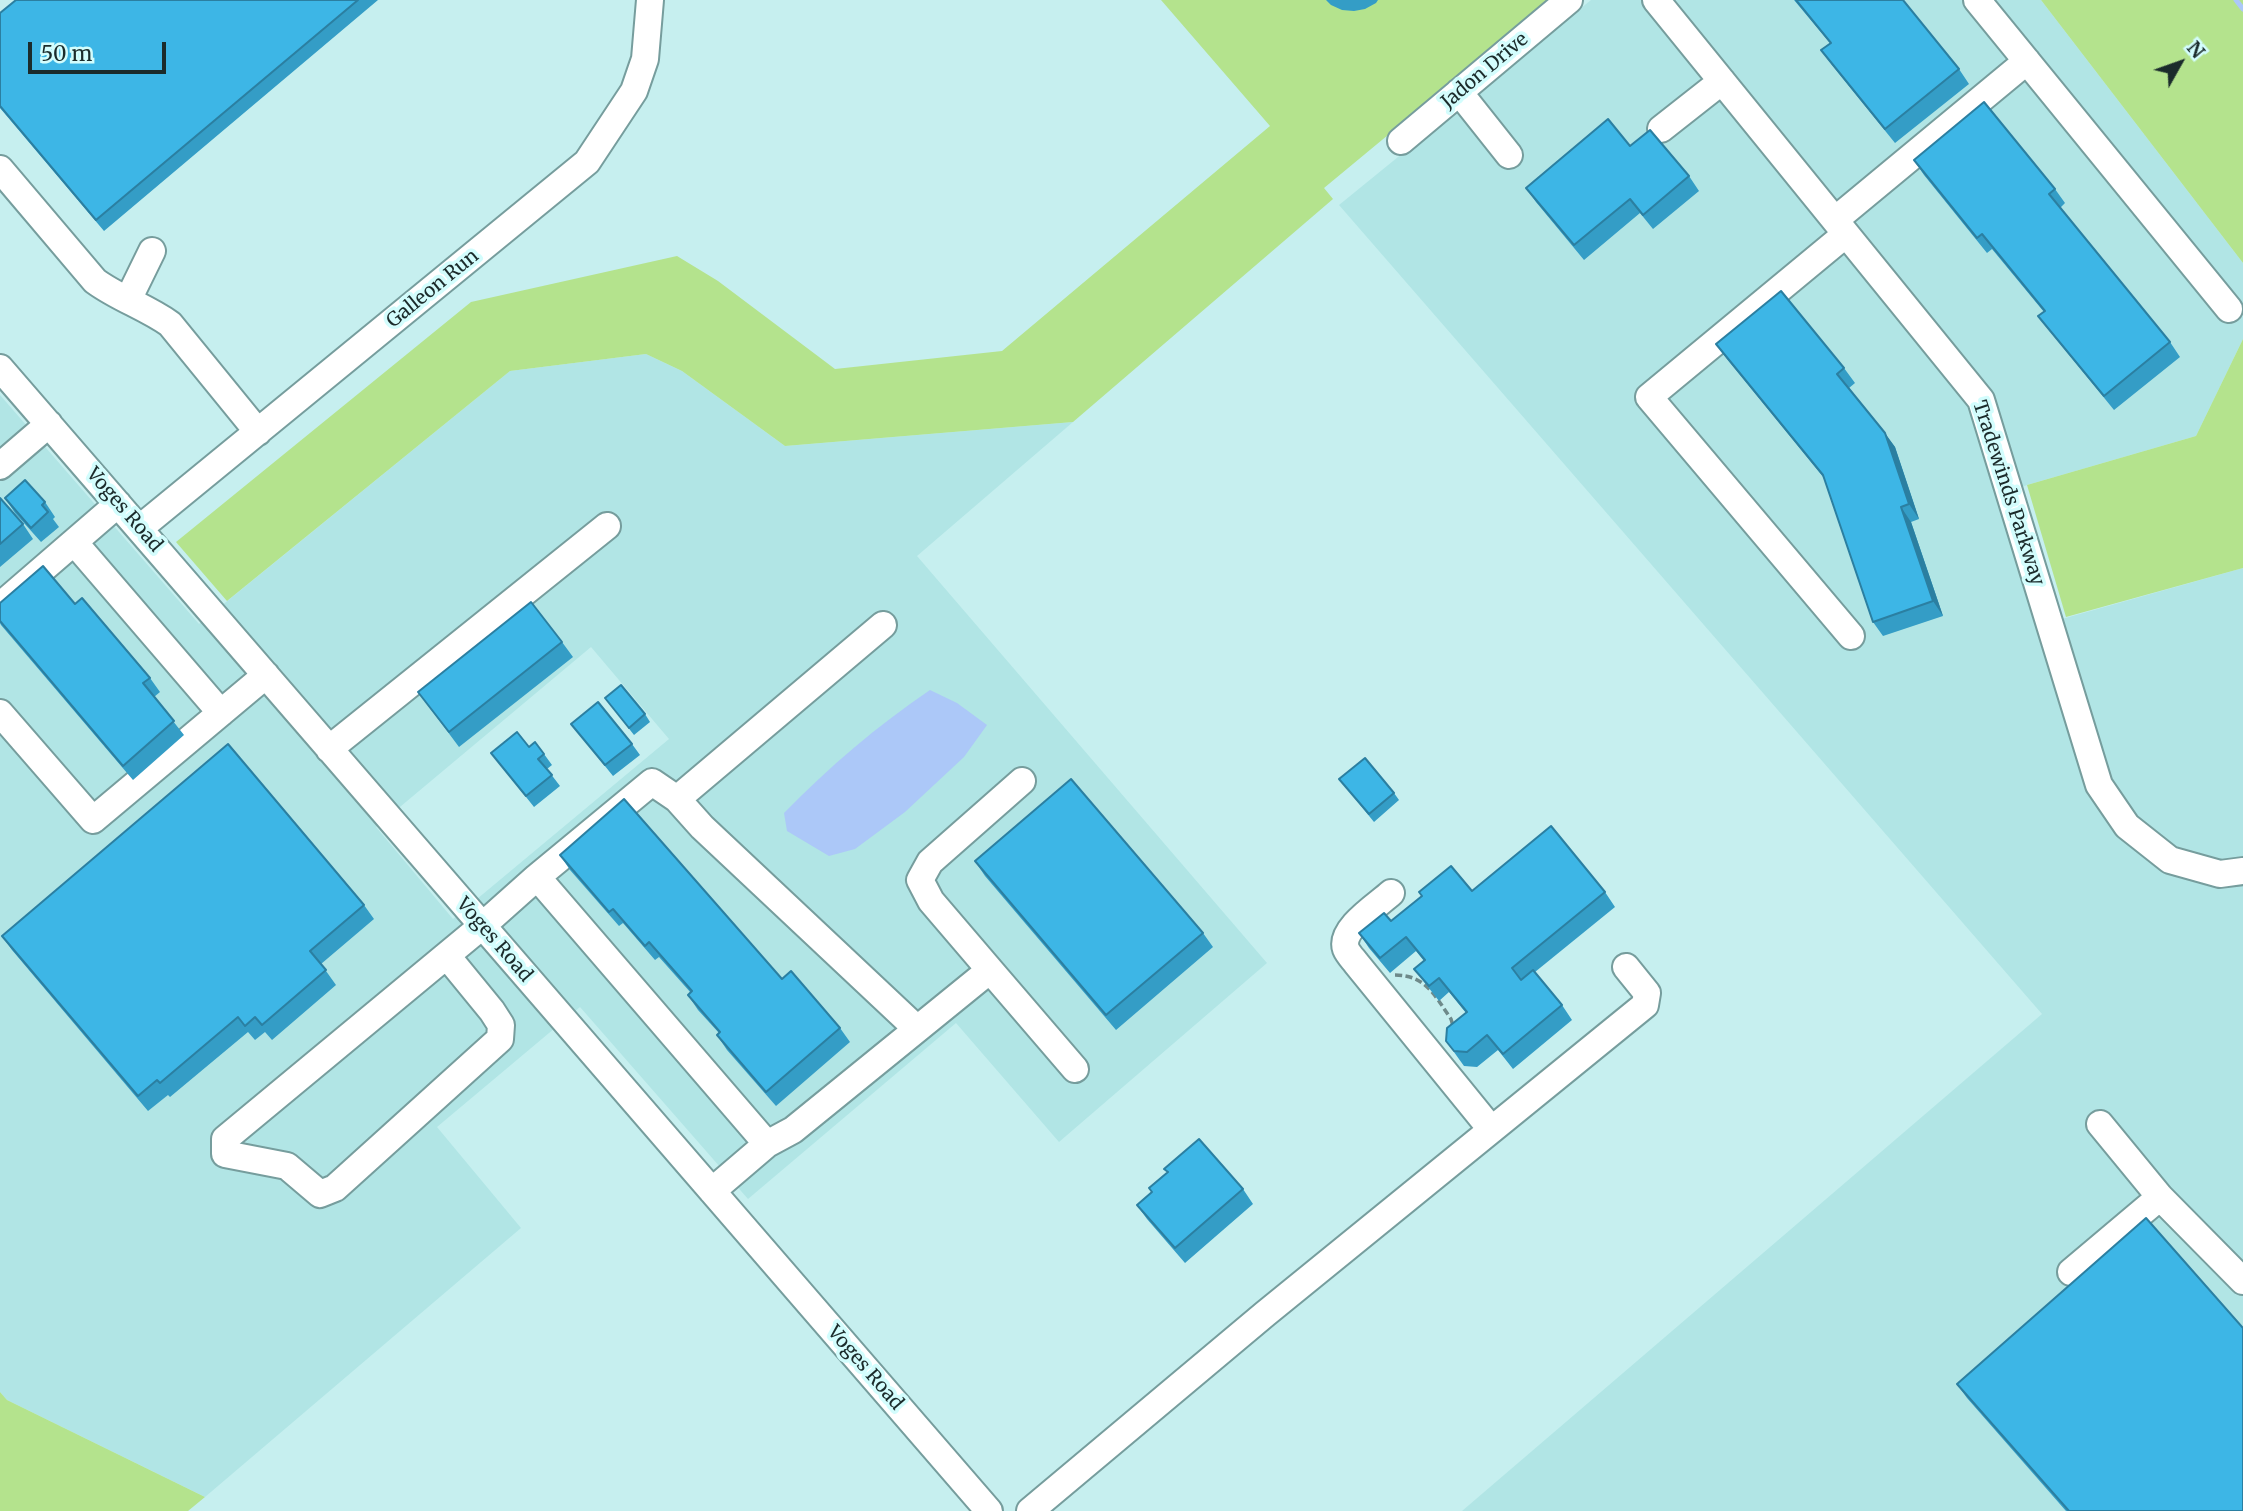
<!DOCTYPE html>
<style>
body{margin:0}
#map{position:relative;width:2243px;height:1511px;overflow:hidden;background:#c6efef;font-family:Merriweather,serif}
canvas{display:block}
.north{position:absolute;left:2145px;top:28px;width:70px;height:70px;-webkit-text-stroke:5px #d3fdfd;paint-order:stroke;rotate:50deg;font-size:19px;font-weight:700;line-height:28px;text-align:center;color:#1b2b2b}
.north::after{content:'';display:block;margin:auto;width:24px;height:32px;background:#1b2b2b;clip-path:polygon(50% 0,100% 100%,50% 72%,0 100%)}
.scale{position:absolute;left:28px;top:42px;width:138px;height:32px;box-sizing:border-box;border:4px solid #1b2b2b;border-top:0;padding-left:9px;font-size:21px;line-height:24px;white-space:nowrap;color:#1b2b2b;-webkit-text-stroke:5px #d3fdfd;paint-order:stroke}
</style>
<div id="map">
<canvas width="2243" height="1511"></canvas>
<div class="north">N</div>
<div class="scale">50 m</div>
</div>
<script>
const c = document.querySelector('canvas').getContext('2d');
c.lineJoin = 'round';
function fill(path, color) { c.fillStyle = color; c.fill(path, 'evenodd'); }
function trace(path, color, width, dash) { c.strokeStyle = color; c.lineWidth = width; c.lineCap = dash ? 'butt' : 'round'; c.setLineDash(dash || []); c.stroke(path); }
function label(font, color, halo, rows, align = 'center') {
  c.font = font + ' Merriweather,serif'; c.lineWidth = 7; c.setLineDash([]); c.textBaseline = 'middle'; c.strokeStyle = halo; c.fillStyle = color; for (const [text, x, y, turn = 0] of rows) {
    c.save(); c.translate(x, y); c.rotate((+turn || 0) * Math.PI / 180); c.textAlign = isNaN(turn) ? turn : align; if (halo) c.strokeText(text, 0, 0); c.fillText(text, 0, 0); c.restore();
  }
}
const built = new Path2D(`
 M1591,0H2041L2243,263V339L2196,436L2027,485L1999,496L2037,626L2243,568V1511H1462L2042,1014L1339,205Z
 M646,354L682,371L785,446L1073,422L917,556L1267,963L1059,1142L956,1023L748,1199L580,1007L437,1127L521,1228L205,1497L7,1400L0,1392V395L199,624L510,371ZM591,647L669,739L453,919L376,827Z`);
const green = new Path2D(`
 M1161,0H1551L1324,188L1333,199L1073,422L785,446L682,371L646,354L510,371L227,601L176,542L471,302L677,256L718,281L835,369L1002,351L1270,126Z
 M2041,0H2243V263Z
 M2243,339V568L2066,617L2027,485L2196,436Z
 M0,1392L7,1400L205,1497L188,1511H0Z`);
const water = new Path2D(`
 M930,690L957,703L987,725L964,757L905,812L855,849L829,856L787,831L784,813C829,767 877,726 930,690Z`);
const stream = new Path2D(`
 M2236,0L2243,9`);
const path = new Path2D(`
 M1395,975C1426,975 1435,996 1451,1019L1453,1026`);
const minor = new Path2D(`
 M1656,0L1981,400L2099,785L2127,826L2170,860L2220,874L2243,871
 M1977,0L2229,309
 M1459,92L1509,155
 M1661,129L1722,81
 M1401,141L1569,0
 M0,169L95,281C118,298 146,307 170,324L258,432
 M1835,220L2027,61
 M1846,234L1649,397L1851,636
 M128,300L152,251
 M0,368L989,1511
 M0,466L49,424
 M140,528L587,162L634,91L645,59L650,0
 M74,542L221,713
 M0,606L118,504
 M0,713L93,820L266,675
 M329,749L607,526
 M677,799L883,625
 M537,877L767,1144
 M1391,893C1378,905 1339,929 1346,949C1348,954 1353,959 1356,963L1491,1129
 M447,956L492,1011L501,1025L500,1039L335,1188L320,1194L287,1166L225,1154V1139L482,926L537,877L652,782L677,799L702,827L916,1028
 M990,970L1075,1069
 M2100,1124L2160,1197L2243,1281
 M712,1191L767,1144L793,1130L990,970L931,901L920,880L930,862L1022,781
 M2071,1272L2160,1197
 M1030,1511L1265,1314L1645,1005L1647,993L1626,967`);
const wall = new Path2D(`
 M16,0H378L104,231L0,108V13Z
 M1326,0H1378L1376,3L1365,9L1354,11L1342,10L1331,5Z
 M1794,0H1903L1959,69L1969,84L1895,143L1832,65L1821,50L1830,43Z
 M1630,146L1689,176L1699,191L1653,229L1640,213L1584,260L1536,202L1526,188Z
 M1914,160L2055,189L2065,203L2060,208L2170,342L2180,357L2114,410L2049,330L2038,316L2044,312L1992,249L1987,253L1924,175Z
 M1716,344L1844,368L1855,383L1849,388L1895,447L1919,519L1911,522L1943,616L1883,636L1873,622L1824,478L1727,359Z
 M0,498L23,524L33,539L0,567Z
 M5,498L45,502L55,517L53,519L59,527L41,542L15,513Z
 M0,603L75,604L150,678L160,692L154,697L184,735L133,780L1,625L0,623Z
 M562,642L573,657L459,747L418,692Z
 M605,698L645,714L650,722L634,735Z
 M571,724L632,744L640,755L613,776Z
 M529,747L544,754L552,765L547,769L560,786L534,807L491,753Z
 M1339,779L1394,793L1399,800L1374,822Z
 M560,855L782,979L840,1028L850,1042L776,1106L727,1050L717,1035L719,1033L698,1010L688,995L691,993L659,957L655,960L623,923L619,926L570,870Z
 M975,861L1203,933L1213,947L1116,1030L985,876Z
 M1472,891L1605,892L1615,907L1535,972L1562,1005L1572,1020L1513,1069L1498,1050L1477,1067L1464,1066L1446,1041L1466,1013L1449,992L1439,1001L1414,969L1424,961L1416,951L1390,973L1369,948L1359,933Z
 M364,905L374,919L321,964L336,985L272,1040L265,1032L255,1040L248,1032L170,1097L168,1095L148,1111L12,950L2,936Z
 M1243,1189L1253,1204L1185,1263L1147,1219L1137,1205Z
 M1957,1384L2243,1511H2066L1967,1398Z`);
const shadedWall = new Path2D(`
 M1885,433L1895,447L1919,519L1909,504Z
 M1901,507L1911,522L1943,616L1933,601Z`);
const building = new Path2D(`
 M16,0H358L96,220L0,106V13Z
 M1796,0H1903L1959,69L1885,129L1821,50L1831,43Z
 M1984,102L2055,189L2049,194L2170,342L2104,396L2038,316L2045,311L1982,234L1977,238L1914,160Z
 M1608,119L1630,146L1650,130L1689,176L1643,215L1630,199L1574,245L1526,188Z
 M1781,291L1844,368L1837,374L1885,433L1909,504L1901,507L1933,601L1873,622L1823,475L1716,344Z
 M25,480L45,502L42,505L48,512L31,528L5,498Z
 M0,498L23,524L0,544Z
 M43,566L75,604L82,598L150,678L143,683L174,721L123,766L0,621V603Z
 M531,602L562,642L449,732L418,692Z
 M621,685L645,714L629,728L605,698Z
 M598,702L632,744L605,765L571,724Z
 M517,732L529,747L535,742L544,754L538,759L552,775L526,796L491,753Z
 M228,744L364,905L310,951L326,970L262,1025L255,1017L245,1026L238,1017L160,1083L157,1080L138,1096L2,936Z
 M1365,758L1394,793L1369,814L1339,779Z
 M1071,779L1203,933L1106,1015L975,861Z
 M624,799L782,979L791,971L840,1028L766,1092L717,1035L720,1032L688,995L692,991L649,942L645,946L613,909L609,912L560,855Z
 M1551,826L1605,892L1512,968L1521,980L1533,970L1562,1005L1503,1054L1487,1035L1467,1052L1454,1051L1446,1041L1447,1028L1467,1012L1439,978L1429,986L1414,969L1425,960L1406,937L1380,958L1359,933L1384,913L1391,921L1422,896L1419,892L1451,866L1472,891Z
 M1199,1139L1243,1189L1175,1248L1137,1205L1152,1192L1149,1188L1168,1172L1164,1169Z
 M2146,1218L2243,1328V1511H2069L1957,1384Z`);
const streetNames = [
 ["Jadon Drive",1485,71,-40],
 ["Galleon Run",433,289,-39],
 ["Tradewinds Parkway",2008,493,72],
 ["Voges Road",124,510,49],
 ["Voges Road",494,940,49],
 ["Voges Road",865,1368,49]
];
fill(built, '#b1e5e5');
fill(green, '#b4e38d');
fill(water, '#acc8f8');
trace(stream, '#acc8f8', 5);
trace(minor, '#769d9d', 30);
trace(path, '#6e8a8a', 3.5, [7, 3.5]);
trace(minor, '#fff', 26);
fill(wall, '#349dc6');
fill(shadedWall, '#2b7fa1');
fill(building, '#3db6e6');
trace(building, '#2b7fa1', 2);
label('19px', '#1b2b2b', '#d3fdfd', streetNames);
</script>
